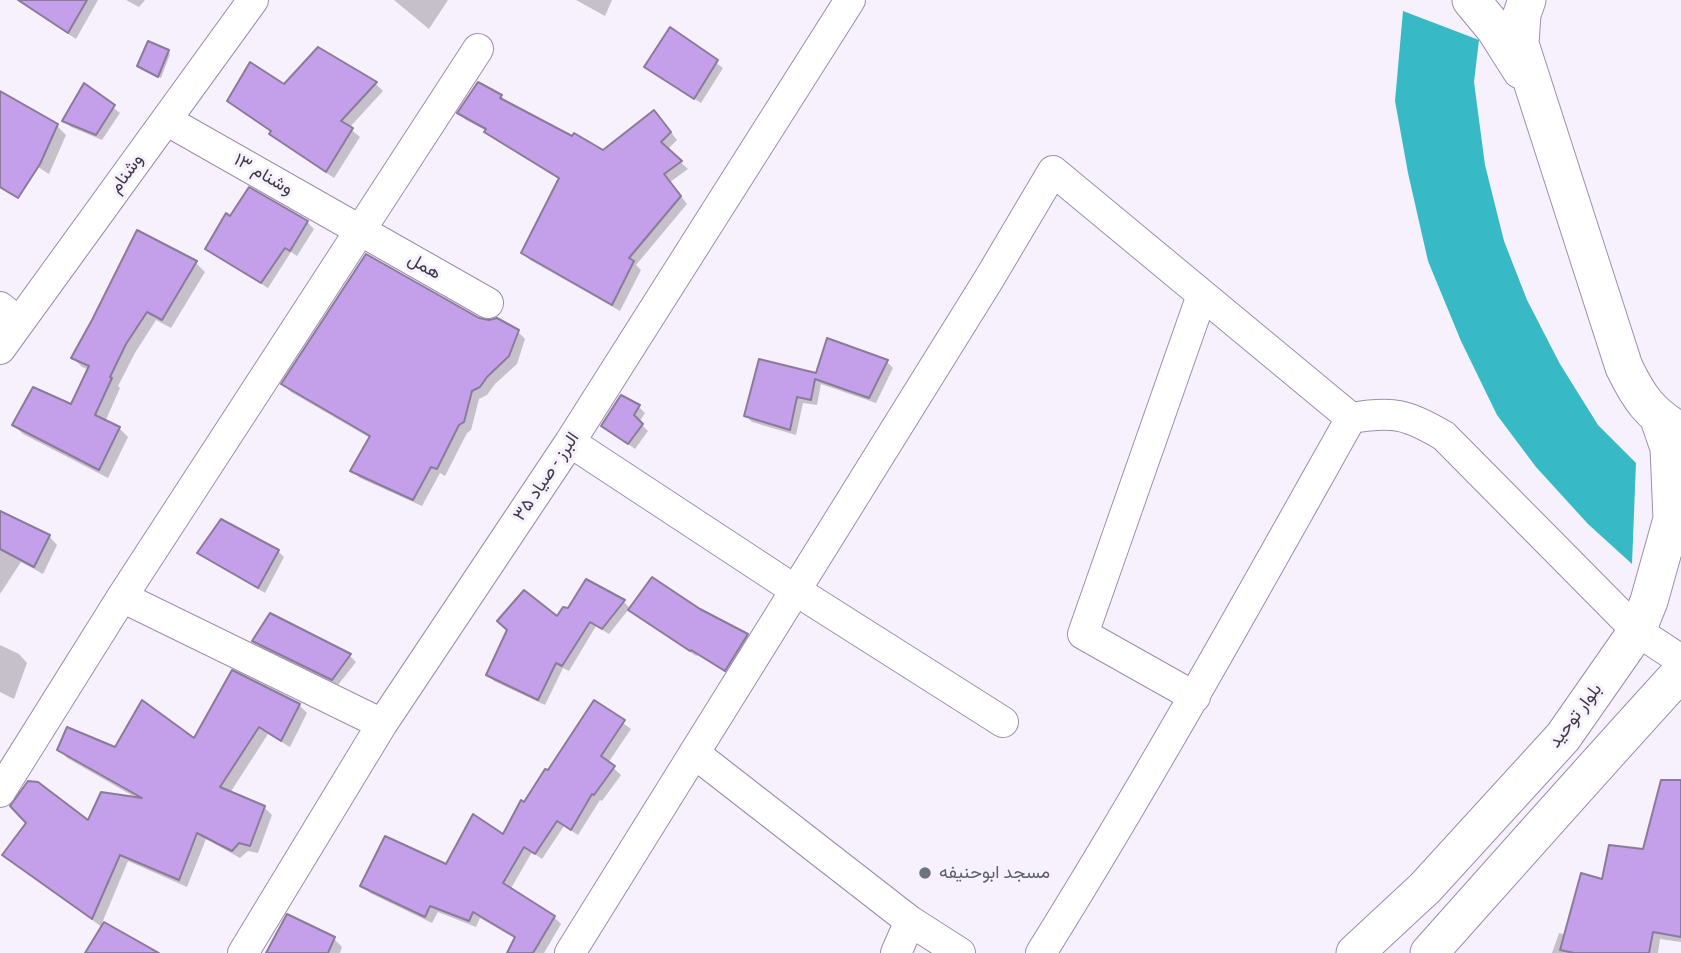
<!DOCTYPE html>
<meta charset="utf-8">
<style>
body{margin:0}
canvas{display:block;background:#f7f0fd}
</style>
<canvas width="1681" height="953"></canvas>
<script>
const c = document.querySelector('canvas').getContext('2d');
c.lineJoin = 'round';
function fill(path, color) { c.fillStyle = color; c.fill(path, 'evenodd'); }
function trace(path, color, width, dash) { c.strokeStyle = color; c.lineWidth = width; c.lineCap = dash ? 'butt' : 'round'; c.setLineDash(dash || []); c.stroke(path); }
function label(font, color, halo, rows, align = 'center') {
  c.font = font + ' "Roboto Condensed",Vazirmatn,sans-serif'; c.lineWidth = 6; c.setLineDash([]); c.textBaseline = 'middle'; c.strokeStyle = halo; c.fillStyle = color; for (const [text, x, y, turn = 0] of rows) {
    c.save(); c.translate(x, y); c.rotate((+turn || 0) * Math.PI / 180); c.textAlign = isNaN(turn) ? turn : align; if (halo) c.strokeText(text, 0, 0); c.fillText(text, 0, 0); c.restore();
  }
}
const water = new Path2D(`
 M1403,11L1479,40L1474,82L1485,165L1504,241L1527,300L1560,364L1598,425L1636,463L1632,564L1588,524L1536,467L1497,415L1461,341L1428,261L1408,173L1395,101Z`);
const shadow = new Path2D(`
 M32,0H98L76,39L36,13L29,6Z
 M126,0H145L139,7Z
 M394,0H448L429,29Z
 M576,0H612L605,16Z
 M671,30L723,68L701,103L646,67Z
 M318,49L376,84L383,91L349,128L360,137L334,178L279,141L272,132L229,101L285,86Z
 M168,52L170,54L161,78L141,68Z
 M85,86L120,113L102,140L71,127L64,121Z
 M0,93L56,125L66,135L49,174L0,143Z
 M501,96L509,105L603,152L661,119L677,140L667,150L688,169L670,182L687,204L636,265L641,270L620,311L530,260L523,253L560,180L494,139L487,131L466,120L459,113Z
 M249,189L307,222L314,229L297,256L291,252L268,288L214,255L207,248Z
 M196,263L205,272L171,328L156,320L135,353L118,386L120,388L105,422L119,428L128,437L108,478L23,434L14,425L72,407L89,370L82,367L73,358Z
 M479,320L517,331L525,339L517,364L495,384L487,395L479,399L471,430L467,433L445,476L440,473L422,506L360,478L352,470L370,438L291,392L283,384Z
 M828,340L887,362L893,368L876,403L821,384L817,405L803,403L796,435L752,422L746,416L818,375Z
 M639,407L645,413L639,422L648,431L635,449L603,426Z
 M0,512L49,536L57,545L43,574L21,562L0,594Z
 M278,551L284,557L265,593L206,559L200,553Z
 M587,581L624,602L631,609L699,611L747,635L753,642L731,676L698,655L696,656L636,616L629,609L609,634L596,626L569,671L563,668L545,705L494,681L488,675L569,610Z
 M254,641L349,655L356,662L338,685L260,647Z
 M0,645L19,654L27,663L14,699L0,692Z
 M594,702L631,729L608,763L621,775L602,801L600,800L578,835L564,826L542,859L532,852L510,890L554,917L561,924L544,953H514L516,939L480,918L476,927L438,912L432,923L370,893L363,886L447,866L503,837Z
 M299,705L307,713L290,747L268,734L230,793L264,807L272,815L258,853L248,851L240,858L206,839L187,887L128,861L102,923L141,945L147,953H87L103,928L5,855L140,800L67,758L59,749H116L194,741Z
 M1681,783V942L1660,939L1658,953H1552L1559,933L1566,935L1603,881L1644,851Z
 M334,939L342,947L340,953H268Z`);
const building = new Path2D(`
 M18,0H87L68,33Z
 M670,27L718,60L694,99L644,67Z
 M148,41L169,50L158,77L137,66Z
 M318,47L377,82L341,121L353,128L326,172L269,134L271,131L227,101L250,62L284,84Z
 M478,82L502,95L500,98L572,136L574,133L603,150L654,110L671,132L661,142L682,161L664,174L681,196L629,258L634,261L612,305L521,253L559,178L484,132L486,129L457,113Z
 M84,83L115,105L96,135L62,121Z
 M0,91L58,124L40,164L18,198L0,187Z
 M249,187L308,221L290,251L285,248L261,283L205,249L226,213L230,216Z
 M137,230L197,261L162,320L147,312L126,344L110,377L112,378L95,415L120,427L99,470L12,425L33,387L71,404L89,366L71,358L92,320Z
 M366,254L479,318L489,320L497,318L519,330L509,356L487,377L480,387L472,391L464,422L459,425L437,469L431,467L413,500L350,471L370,436L281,384Z
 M827,338L888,360L869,398L815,379L811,400L797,397L790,430L744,416L759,359L816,373Z
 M621,395L640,405L634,415L643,424L628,444L601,426Z
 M0,511L50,535L34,567L0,549Z
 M221,519L279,550L258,588L197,553Z
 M652,577L700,609L748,634L725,671L691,650L690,651L628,610Z
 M586,579L625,600L602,629L590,622L562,666L556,663L538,700L486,675L507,630L497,621L524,590L557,616L563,607L568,608Z
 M270,613L351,654L332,680L252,641Z
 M232,670L300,704L281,741L259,727L220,787L265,806L250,846L239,843L232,851L197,833L179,880L120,855L92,919L2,855L26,823L10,806L28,781L38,782L88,820L101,792L142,798L57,750L67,727L115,747L142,700L194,738Z
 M594,700L625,720L601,756L615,766L594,795L592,794L571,830L557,821L535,854L524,847L503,883L555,916L533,953H507L515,937L473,912L469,921L430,906L425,917L360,886L385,836L446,864L473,814L503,834L521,800L524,802L545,769L548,770Z
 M1661,780H1681V937L1653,932L1649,953H1574L1560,950L1581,873L1602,879L1609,845L1643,849Z
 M287,914L335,937L328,953H266Z
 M104,922L159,953H85Z`);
const minor = new Path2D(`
 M166,120L488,303
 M0,307L19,322
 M0,349L253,0
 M570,442L795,590L1003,722
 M122,597L382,724
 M1195,697L1083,634L1202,295
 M694,753L910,921L960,953
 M0,792L122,597L478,49
 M243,953L382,724L570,442L850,0
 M570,953L989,279L1053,171L1351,418
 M896,953L910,921
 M1041,953C1150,778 1250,598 1351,418C1394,411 1407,414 1444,436L1637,631L1681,660`);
const major = new Path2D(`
 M1471,0L1495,29L1521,70
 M1527,0L1522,14L1520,44L1624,367C1639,398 1650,414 1680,431
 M1355,953L1425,888L1563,737L1637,631L1649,601L1672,519L1669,448L1659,419
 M1429,953C1513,859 1596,765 1681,672`);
const markers = [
 [925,873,7,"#6b7280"]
];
const streetNames = [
 ["وشنام",127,174,-54],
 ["وشنام ۱۳",263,175,30],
 ["همل",424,267,30],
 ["البرز - صیاد ۳۵",547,477,-56],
 ["بلوار توحید",1576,716,-53]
];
const worshipNames = [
 ["مسجد ابوحنیفه",939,873]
];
fill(water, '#38bac6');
fill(shadow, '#0003');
fill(building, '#c4a0ea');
trace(building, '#897b9a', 2);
trace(minor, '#9e8dad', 32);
trace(major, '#9e8dad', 39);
trace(minor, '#fff', 30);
trace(major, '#fff', 37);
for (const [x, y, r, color] of markers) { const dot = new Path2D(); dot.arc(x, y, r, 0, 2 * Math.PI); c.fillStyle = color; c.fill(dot); trace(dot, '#f7f0fd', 2.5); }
label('18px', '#403947', '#f7f0fd', streetNames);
label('18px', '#5b616d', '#f7f0fd', worshipNames, 'left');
</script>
